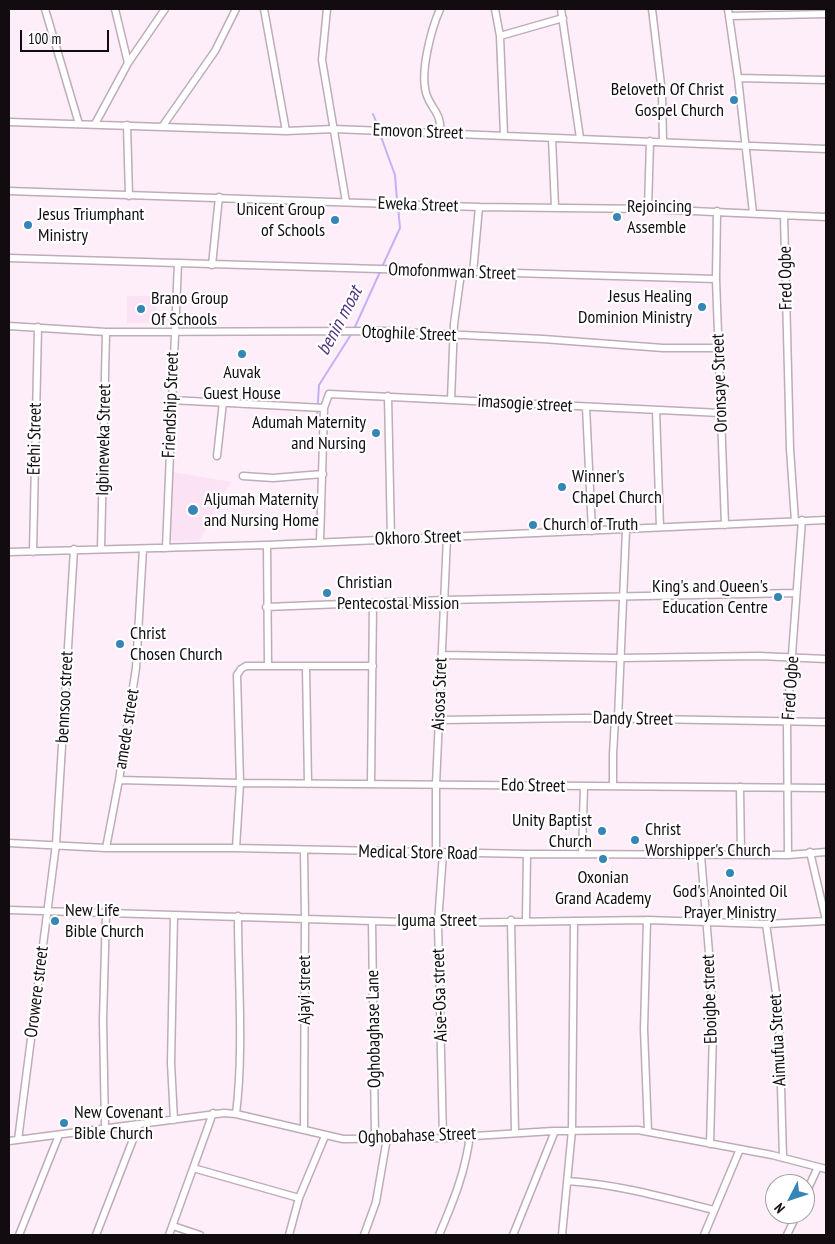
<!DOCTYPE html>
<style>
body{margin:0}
#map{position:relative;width:835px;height:1244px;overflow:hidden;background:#feeef9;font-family:"PT Sans Narrow",sans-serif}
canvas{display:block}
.frame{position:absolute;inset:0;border:10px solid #120c11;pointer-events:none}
.north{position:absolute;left:765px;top:1174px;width:50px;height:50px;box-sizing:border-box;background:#fff;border:1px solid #a09ea0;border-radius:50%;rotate:229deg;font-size:14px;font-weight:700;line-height:20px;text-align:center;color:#120c11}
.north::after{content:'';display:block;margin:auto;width:18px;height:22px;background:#3585b7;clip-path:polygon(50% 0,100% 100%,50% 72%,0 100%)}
.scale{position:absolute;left:20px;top:30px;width:89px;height:22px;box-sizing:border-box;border:2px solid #120c11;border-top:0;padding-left:6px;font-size:15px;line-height:18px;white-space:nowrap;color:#120c11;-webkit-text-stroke:4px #fff;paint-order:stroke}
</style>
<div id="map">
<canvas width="835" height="1244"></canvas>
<div class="frame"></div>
<div class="north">N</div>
<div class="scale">100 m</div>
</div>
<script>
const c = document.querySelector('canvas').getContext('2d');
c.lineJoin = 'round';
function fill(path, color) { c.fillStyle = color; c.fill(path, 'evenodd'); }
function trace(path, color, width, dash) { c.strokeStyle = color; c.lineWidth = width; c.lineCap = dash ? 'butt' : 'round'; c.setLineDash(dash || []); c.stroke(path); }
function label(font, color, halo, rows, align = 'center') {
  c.font = font + ' "PT Sans Narrow",sans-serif'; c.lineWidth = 4.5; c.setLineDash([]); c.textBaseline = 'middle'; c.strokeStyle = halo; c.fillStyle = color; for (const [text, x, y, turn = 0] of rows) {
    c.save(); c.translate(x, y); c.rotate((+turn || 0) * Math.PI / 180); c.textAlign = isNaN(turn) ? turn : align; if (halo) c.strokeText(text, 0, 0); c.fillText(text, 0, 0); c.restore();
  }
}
const built = new Path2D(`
 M127,296H156V323H127Z
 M173,472L232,482L215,505L214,516L199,541H169Z`);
const stream = new Path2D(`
 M373,114L379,129
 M380,134L395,175L397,201
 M382,267L400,228L398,206
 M354,329L380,272
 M311,428L317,416L319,385L352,333`);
const minor = new Path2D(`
 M45,9L79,124
 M115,9L128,63
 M264,9L286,131
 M327,9L322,60L346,202
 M440,9C431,30 420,71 426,93C431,110 442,112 440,133
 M495,9L500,36L504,135
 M561,9L580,138
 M652,9L662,93L663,142
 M728,9L738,78L753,213
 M729,16L826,14
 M500,36L563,18
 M738,78L826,80
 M9,122L286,131L334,129L826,149
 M95,124L128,63L165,9
 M127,125L129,196
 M162,127L215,51L236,9
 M552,138L555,207
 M9,191L479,207L648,209L826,217
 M648,209L650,141
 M717,211L716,279L725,525
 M784,216L790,449L795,521
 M9,258L716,279
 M212,265L219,197
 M473,273L479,207
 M9,326L106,332L383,331L543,339L663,348H719
 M388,396L391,538
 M171,400L324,408
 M451,400L454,324L461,273
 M586,407L592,531
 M656,410L660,527
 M217,456L223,402
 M243,476L273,478L323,474
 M320,542L324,408L329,394L721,413
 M267,545L268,665
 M166,548L178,263
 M101,549L106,332
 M9,552L267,545L826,520
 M33,552L38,327
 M266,607L444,600L796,593
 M442,655L619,658L759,656L826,659
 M306,666L308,784
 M618,718L626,530
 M439,720L585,718L826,722
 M119,780L240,783L826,788
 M371,784L373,604
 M613,786V755L615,718
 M740,787L741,855
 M9,843L106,848H234L527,854L788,855L826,852
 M106,848L119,780L136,668L143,549
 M236,848L240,783L237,675L241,669L246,666H373
 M304,850L305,918L304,1130
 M436,852V785L447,537
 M810,852L826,920
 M443,853L438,923L443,1138
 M582,854L584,786
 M788,855L787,722L802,520
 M701,856L711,977L713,1031L710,1144
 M9,910L438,923L647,920L766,924L826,921
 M511,920L515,1132
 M526,920L527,854
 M647,920L644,1029L648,1132
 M372,921L375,1138
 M766,924L779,1014L783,1158
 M236,1114C244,1049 238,981 238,916
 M174,1120L171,1063L174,915
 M105,1128L103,1020L106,914
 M18,1140L56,844L74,549
 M9,1141L224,1113L236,1114L343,1139L443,1138L553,1131L638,1130L772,1155L826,1169
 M193,1168L299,1198
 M567,1181C617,1184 666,1198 714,1210
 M805,1195L818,1167
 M173,1226L200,1235
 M19,1235L59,1135
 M96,1235L139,1124
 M169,1235L213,1113
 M289,1235L299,1198L325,1136
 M364,1235L376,1202L387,1138
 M439,1235C453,1202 466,1171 470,1134
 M513,1235L555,1131
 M562,1235L572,1130L574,921
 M704,1235L740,1149
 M787,1235L797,1214`);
const markers = [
 [734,100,5,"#3585b7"],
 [617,217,5,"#3585b7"],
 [335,220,5,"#3585b7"],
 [28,225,5,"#3585b7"],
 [702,307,5,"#3585b7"],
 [141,309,5,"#3585b7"],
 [242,354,5,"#3585b7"],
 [376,433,5,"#3585b7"],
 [562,487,5,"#3585b7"],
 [193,510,6,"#3585b7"],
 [533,525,5,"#3585b7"],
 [327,593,5,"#3585b7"],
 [778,597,5,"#3585b7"],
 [120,644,5,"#3585b7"],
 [602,831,5,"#3585b7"],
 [635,840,5,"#3585b7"],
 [603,859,5,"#3585b7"],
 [730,873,5,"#3585b7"],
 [55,921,5,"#3585b7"],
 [64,1123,5,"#3585b7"]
];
const poiNames = [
 ["Beloveth Of Christ",724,90,"right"],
 ["Gospel Church",724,111,"right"],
 ["Rejoincing",627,207],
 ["Assemble",627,228],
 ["Unicent Group",325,210,"right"],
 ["of Schools",325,231,"right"],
 ["Jesus Triumphant",38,215],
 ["Ministry",38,236],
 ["Jesus Healing",692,297,"right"],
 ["Dominion Ministry",692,318,"right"],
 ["Brano Group",151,299],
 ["Of Schools",151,320],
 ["Auvak",242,373,"center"],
 ["Guest House",242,394,"center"],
 ["Adumah Maternity",366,423,"right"],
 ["and Nursing",366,444,"right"],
 ["Winner's",572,477],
 ["Chapel Church",572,498],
 ["Aljumah Maternity",204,500],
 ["and Nursing Home",204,521],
 ["Church of Truth",543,525],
 ["Christian",337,583],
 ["Pentecostal Mission",337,604],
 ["King's and Queen's",768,587,"right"],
 ["Education Centre",768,608,"right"],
 ["Christ",130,634],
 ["Chosen Church",130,655],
 ["Unity Baptist",592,821,"right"],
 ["Church",592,842,"right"],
 ["Christ",645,830],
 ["Worshipper's Church",645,851],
 ["Oxonian",603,878,"center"],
 ["Grand Academy",603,899,"center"],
 ["God's Anointed Oil",730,892,"center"],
 ["Prayer Ministry",730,913,"center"],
 ["New Life",65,911],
 ["Bible Church",65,932],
 ["New Covenant",74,1113],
 ["Bible Church",74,1134]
];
const streetNames = [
 ["Emovon Street",418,132,2],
 ["Eweka Street",418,205,2],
 ["Omofonmwan Street",452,272,2],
 ["Fred Ogbe",786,278,-91],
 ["Otoghile Street",409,334,2],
 ["Oronsaye Street",720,383,-92],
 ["imasogie street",525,404,3],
 ["Friendship Street",171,405,-88],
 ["Efehi Street",35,439,-89],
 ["Igbineweka Street",104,440,-89],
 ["Okhoro Street",418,538,-2],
 ["Fred Ogbe",791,688,-86],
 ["Aisosa Stret",440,694,-88],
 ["bennsoo street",65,697,-87],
 ["Dandy Street",633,719,1],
 ["amede street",127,729,-81],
 ["Edo Street",533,786,1],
 ["Medical Store Road",418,853,1],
 ["Iguma Street",437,921],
 ["Ajayi street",305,990,-90],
 ["Orowere street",37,992,-83],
 ["Aise-Osa street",440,995,-92],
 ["Eboigbe street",710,999,-92],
 ["Oghobaghase Lane",374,1029,-91],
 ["Aimufua Street",778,1040,-93],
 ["Oghobahase Street",417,1136,-2]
];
const waterNames = [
 ["benin moat",340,321,-62]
];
fill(built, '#fce2f5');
trace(stream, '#c4b1f5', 2);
trace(minor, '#beacb9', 9);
trace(minor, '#fff', 6);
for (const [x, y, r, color] of markers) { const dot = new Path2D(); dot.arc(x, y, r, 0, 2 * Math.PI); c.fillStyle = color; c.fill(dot); trace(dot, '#fff', 2); }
label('18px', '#120c11', '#fff', poiNames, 'left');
label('18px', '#120c11', '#fff', streetNames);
label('italic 19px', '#513583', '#fff', waterNames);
</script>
